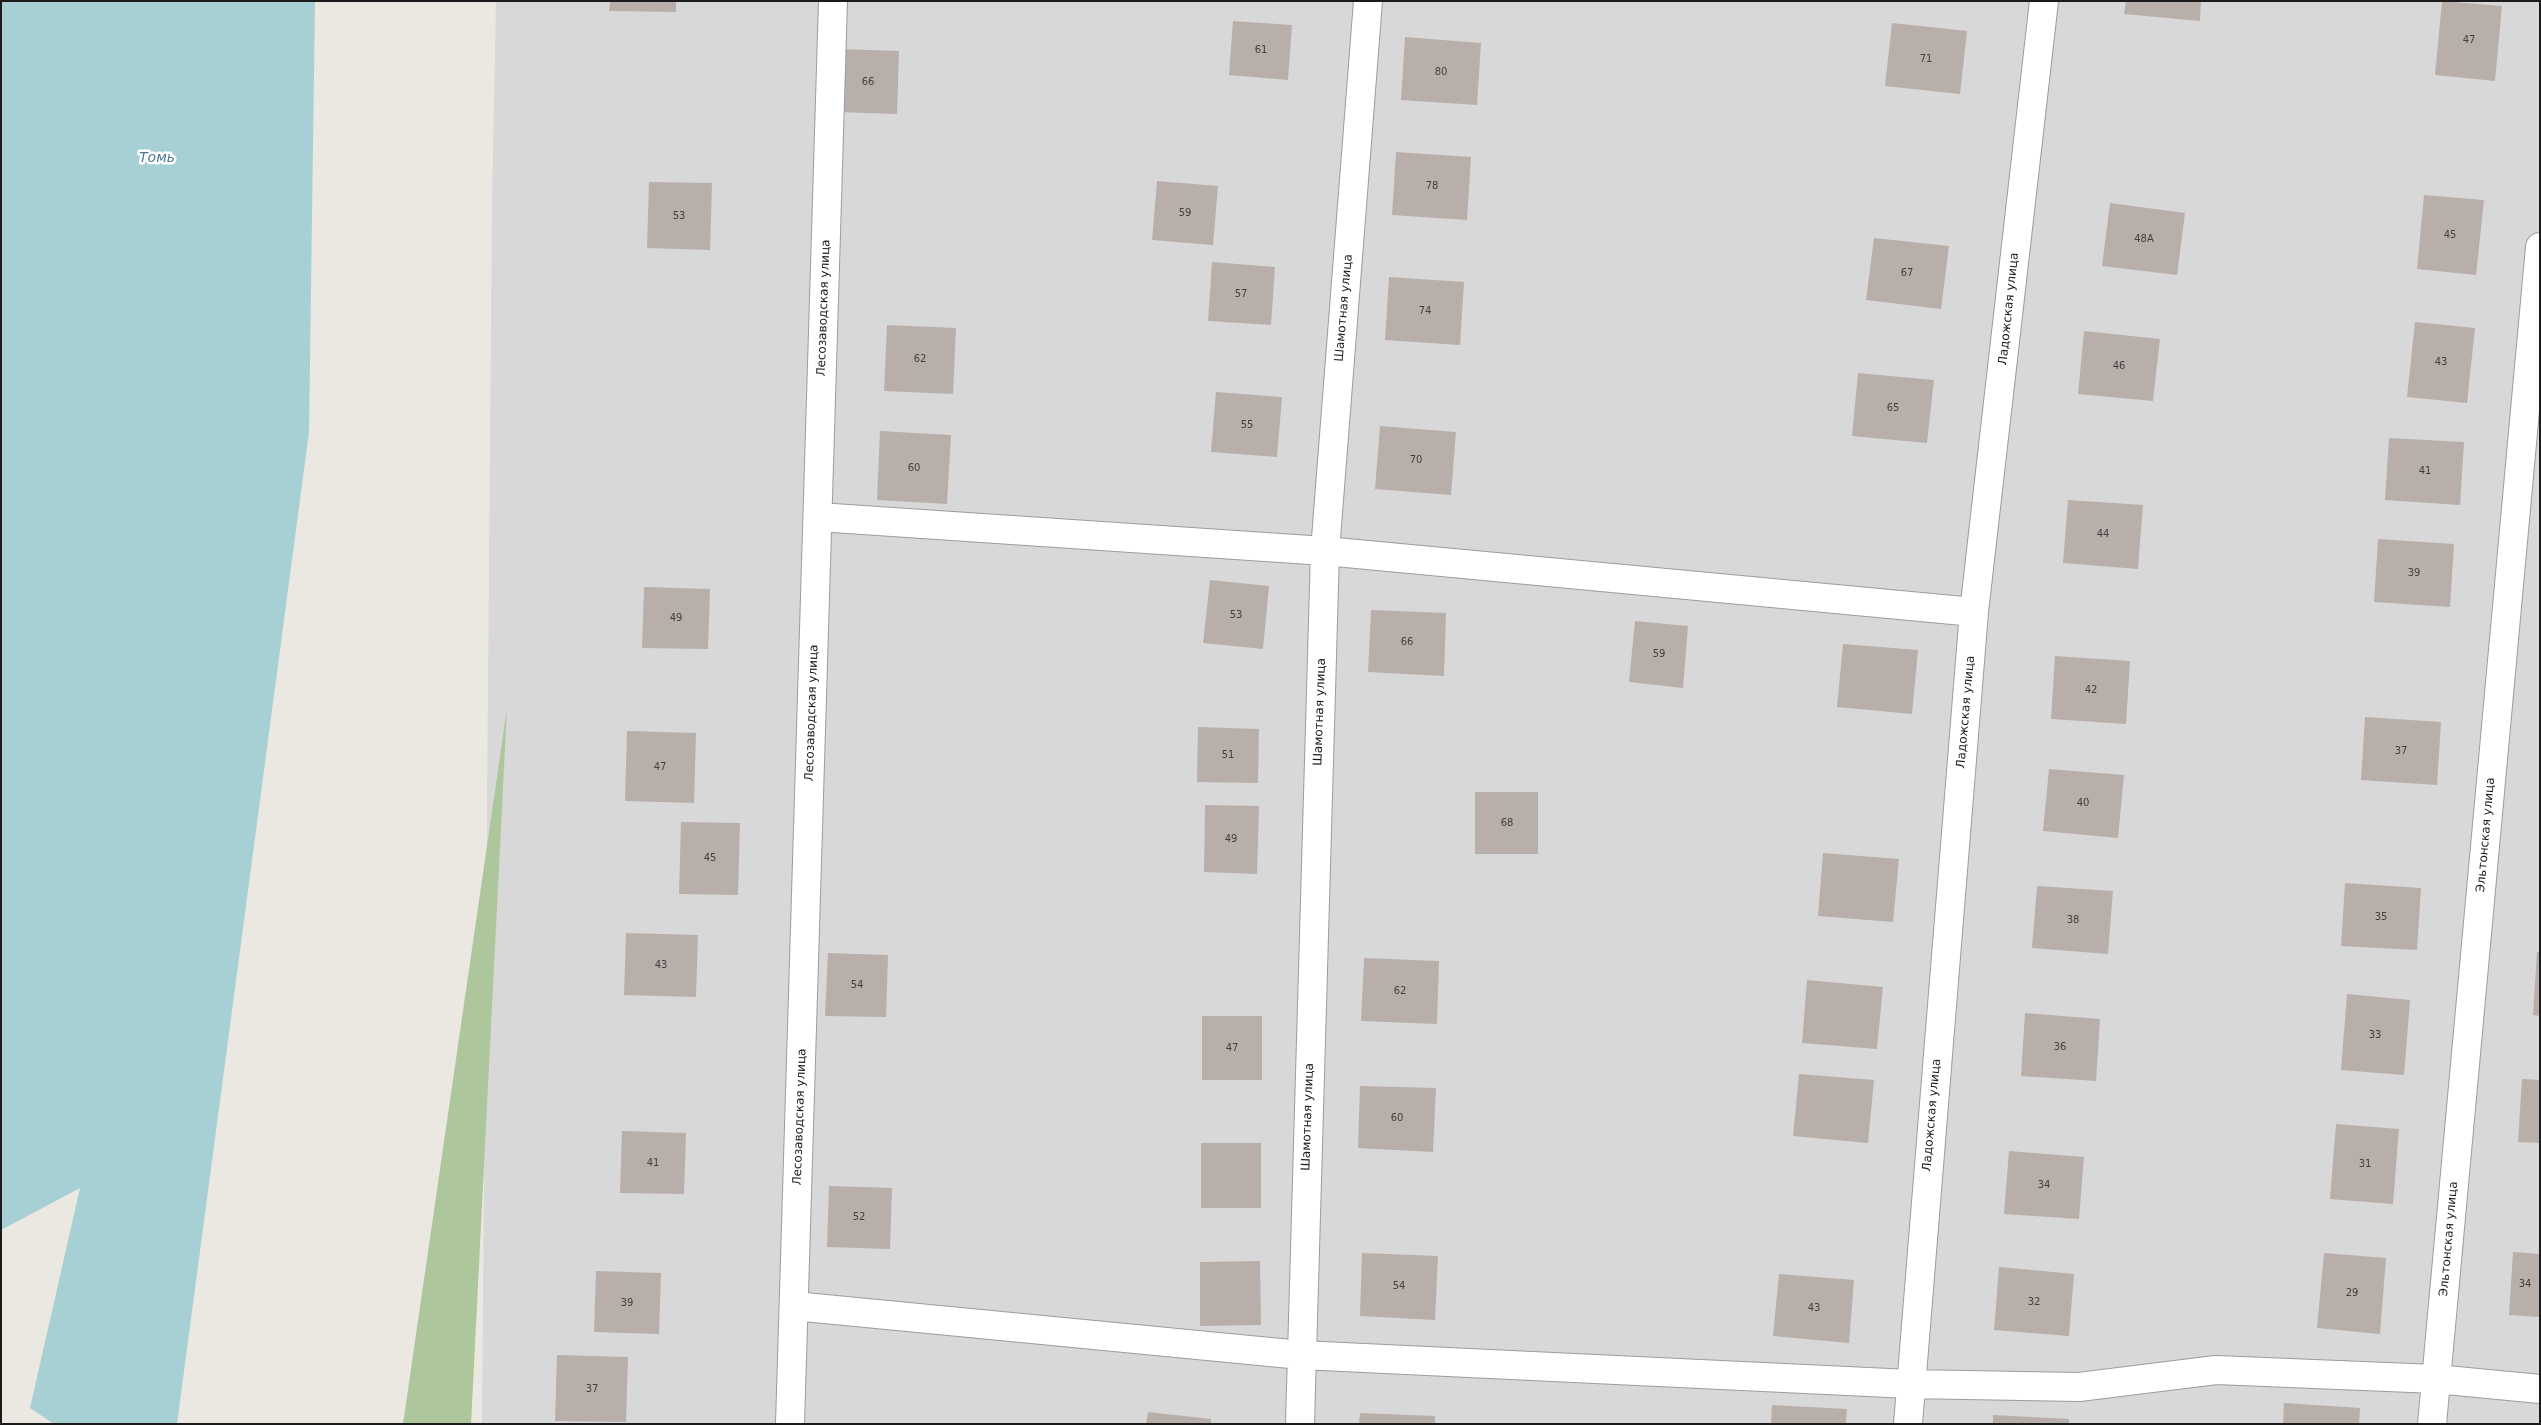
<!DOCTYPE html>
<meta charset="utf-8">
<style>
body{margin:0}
#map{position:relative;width:2541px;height:1425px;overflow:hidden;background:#ebe7e1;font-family:"DejaVu Sans",sans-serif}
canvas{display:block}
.frame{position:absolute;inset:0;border:2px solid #1b1b1b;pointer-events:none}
</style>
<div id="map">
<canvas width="2541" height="1425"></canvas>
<div class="frame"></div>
</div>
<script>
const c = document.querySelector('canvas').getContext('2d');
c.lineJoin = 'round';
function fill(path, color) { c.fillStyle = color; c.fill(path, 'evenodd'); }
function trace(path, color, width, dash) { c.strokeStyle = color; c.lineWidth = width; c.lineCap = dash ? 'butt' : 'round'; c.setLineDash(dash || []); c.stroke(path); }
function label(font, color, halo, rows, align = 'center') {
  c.font = font + ' "DejaVu Sans",sans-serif'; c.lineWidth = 5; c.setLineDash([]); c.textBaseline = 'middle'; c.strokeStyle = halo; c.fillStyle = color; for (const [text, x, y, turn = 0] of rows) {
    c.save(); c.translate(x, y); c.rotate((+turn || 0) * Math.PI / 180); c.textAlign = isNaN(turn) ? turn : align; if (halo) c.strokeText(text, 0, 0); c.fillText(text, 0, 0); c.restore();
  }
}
const residential = new Path2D(`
 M496,1H2540V1424H482L492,204Z`);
const forest = new Path2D(`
 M507,708L471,1424H403Z`);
const water = new Path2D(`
 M1,1H315L309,432L177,1424H54L30,1408L80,1188L1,1230Z`);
const building = new Path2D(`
 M610,1H676V12L609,11Z
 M2126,1H2201L2200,21L2124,14Z
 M2442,1L2502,6L2495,81L2435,75Z
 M1233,21L1292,25L1288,80L1229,75Z
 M1892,23L1967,31L1960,94L1885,86Z
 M1405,37L1481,43L1477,105L1401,100Z
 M839,49L899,51L897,114L837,112Z
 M1396,152L1471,157L1467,220L1392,215Z
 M1157,181L1218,186L1213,245L1152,240Z
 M649,182L712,183L710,250L647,248Z
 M2424,195L2484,200L2476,275L2417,269Z
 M2110,203L2185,213L2177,275L2102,266Z
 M1874,238L1949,246L1941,309L1866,300Z
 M1212,262L1275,267L1271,325L1208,321Z
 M1389,277L1464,282L1460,345L1385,340Z
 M2415,322L2475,328L2467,403L2407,397Z
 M887,325L956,328L953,394L884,391Z
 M2084,331L2160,339L2153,401L2078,394Z
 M1858,373L1934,380L1927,443L1852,436Z
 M1216,392L1282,397L1277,457L1211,452Z
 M1380,426L1456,432L1451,495L1375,489Z
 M880,431L951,435L947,504L877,500Z
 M2389,438L2464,442L2460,505L2385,500Z
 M2068,500L2143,505L2138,569L2063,563Z
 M2378,539L2454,544L2450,607L2374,602Z
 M1210,580L1269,586L1263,649L1203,643Z
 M644,587L710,589L708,649L642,648Z
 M1371,610L1446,613L1444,676L1368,672Z
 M1635,621L1688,626L1683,688L1629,682Z
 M1843,644L1918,650L1912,714L1837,707Z
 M2055,656L2130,661L2126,724L2051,719Z
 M2365,717L2441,722L2437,785L2361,780Z
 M1198,727L1259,729L1258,783L1197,782Z
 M627,731L696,733L694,803L625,801Z
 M2049,769L2124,775L2118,838L2043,831Z
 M1475,792H1538V854H1475Z
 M1205,805L1259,806L1257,874L1204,872Z
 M681,822L740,823L738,895L679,894Z
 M1823,853L1899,859L1893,922L1818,916Z
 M2345,883L2421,888L2417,950L2341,946Z
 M2037,886L2113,891L2108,954L2032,948Z
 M626,933L698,935L696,997L624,995Z
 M2537,952H2540V1016L2533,1015Z
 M828,953L888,955L886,1017L825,1016Z
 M1364,958L1439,961L1437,1024L1361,1021Z
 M1807,980L1883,987L1877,1049L1802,1043Z
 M2347,994L2410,1000L2404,1075L2341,1070Z
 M2025,1013L2100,1019L2096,1081L2021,1076Z
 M1202,1016H1262V1080H1202Z
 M1799,1074L1874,1080L1868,1143L1793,1136Z
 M2522,1079L2540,1080V1143L2518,1142Z
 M1360,1086L1436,1088L1433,1152L1358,1148Z
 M2336,1124L2399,1129L2393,1204L2330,1199Z
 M622,1131L686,1133L684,1194L620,1193Z
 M1201,1143H1261V1208H1201Z
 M2009,1151L2084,1157L2079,1219L2004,1214Z
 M829,1186L892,1188L890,1249L827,1247Z
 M2513,1252L2540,1254V1317L2509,1315Z
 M1362,1253L1438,1256L1435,1320L1360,1316Z
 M2324,1253L2386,1258L2380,1334L2317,1328Z
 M1260,1261L1261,1325L1200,1326V1262Z
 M1999,1267L2074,1274L2069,1336L1994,1330Z
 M596,1271L661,1273L659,1334L594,1332Z
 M1779,1274L1854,1280L1849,1343L1773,1336Z
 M557,1355L628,1357L626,1422L555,1421Z
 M2284,1403L2360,1408L2359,1424H2283Z
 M1772,1405L1847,1409L1846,1424H1771Z
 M1148,1412L1211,1419V1424H1146Z
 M1360,1413L1435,1416V1424H1359Z
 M1993,1415L2069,1419V1424H1993Z`);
const minor = new Path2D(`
 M818,517L1325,551L1974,612
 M794,1306L1301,1355L1910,1384L2079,1387L2216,1370L2436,1379L2540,1389
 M790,1424L833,1
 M1300,1424L1325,551L1368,1
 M1908,1424L1974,612L2044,1
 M2432,1424L2540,247`);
const numberNames = [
 ["47",2469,40],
 ["61",1261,50],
 ["71",1926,59],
 ["80",1441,72],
 ["66",868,82],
 ["78",1432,186],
 ["59",1185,213],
 ["53",679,216],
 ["45",2450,235],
 ["48А",2144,239],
 ["67",1907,273],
 ["57",1241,294],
 ["74",1425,311],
 ["62",920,359],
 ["43",2441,362],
 ["46",2119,366],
 ["65",1893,408],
 ["55",1247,425],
 ["70",1416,460],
 ["60",914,468],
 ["41",2425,471],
 ["44",2103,534],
 ["39",2414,573],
 ["53",1236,615],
 ["49",676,618],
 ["66",1407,642],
 ["59",1659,654],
 ["42",2091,690],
 ["37",2401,751],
 ["51",1228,755],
 ["47",660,767],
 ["40",2083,803],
 ["68",1507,823],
 ["49",1231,839],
 ["45",710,858],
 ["35",2381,917],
 ["38",2073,920],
 ["43",661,965],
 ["54",857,985],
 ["62",1400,991],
 ["33",2375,1035],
 ["36",2060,1047],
 ["47",1232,1048],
 ["60",1397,1118],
 ["41",653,1163],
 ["31",2365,1164],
 ["34",2044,1185],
 ["52",859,1217],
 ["34",2525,1284],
 ["54",1399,1286],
 ["29",2352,1293],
 ["32",2034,1302],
 ["39",627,1303],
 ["43",1814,1308],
 ["37",592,1389]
];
const streetNames = [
 ["Лесозаводская улица",824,308,-88],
 ["Шамотная улица",1344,308,-85],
 ["Ладожская улица",2009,309,-84],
 ["Шамотная улица",1320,712,-88],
 ["Ладожская улица",1966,712,-85],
 ["Лесозаводская улица",812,713,-88],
 ["Эльтонская улица",2486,835,-85],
 ["Ладожская улица",1932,1115,-85],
 ["Лесозаводская улица",800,1117,-88],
 ["Шамотная улица",1308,1117,-88],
 ["Эльтонская улица",2449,1239,-85]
];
const waterNames = [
 ["Томь",157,158]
];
fill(residential, '#d9d8d8');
fill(forest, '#adc69b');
fill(water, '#a6d0d4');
fill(building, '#b8afab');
trace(minor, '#9c9c9c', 30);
trace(minor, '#fff', 28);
label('10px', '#42403f', null, numberNames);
label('12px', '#1b1b1b', '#fff', streetNames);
label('italic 14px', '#4c7891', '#fff', waterNames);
</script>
